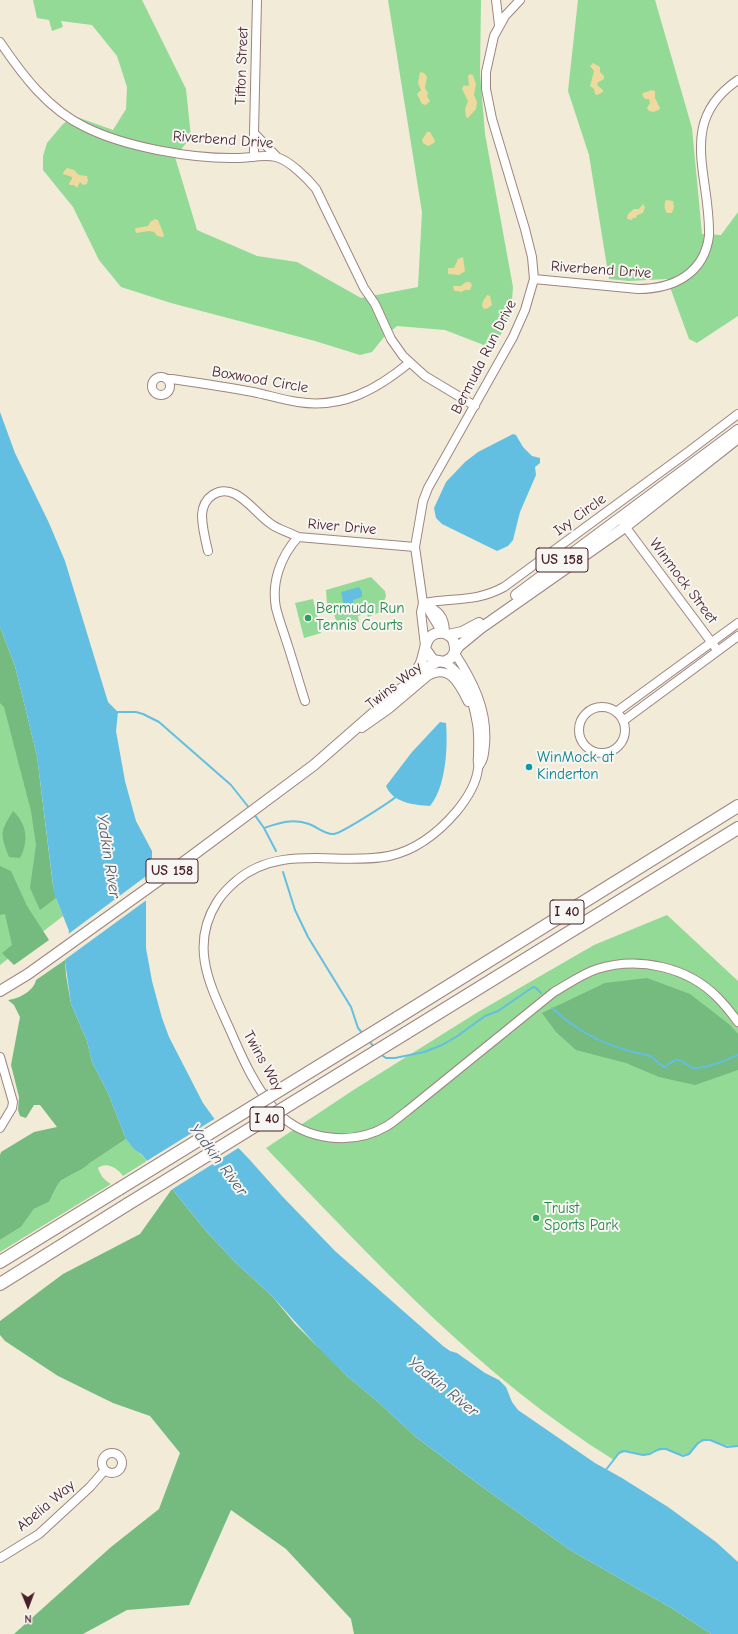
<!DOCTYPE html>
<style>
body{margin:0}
#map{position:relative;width:738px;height:1634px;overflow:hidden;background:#f1ebd8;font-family:"Comic Neue",sans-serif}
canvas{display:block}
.north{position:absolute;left:8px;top:1586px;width:40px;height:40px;-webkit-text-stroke:3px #f6f6f2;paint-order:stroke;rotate:179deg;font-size:11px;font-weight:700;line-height:16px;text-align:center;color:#4a1f2b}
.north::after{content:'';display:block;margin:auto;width:14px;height:18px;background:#4a1f2b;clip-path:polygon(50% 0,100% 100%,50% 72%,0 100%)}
</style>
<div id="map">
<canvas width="738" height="1634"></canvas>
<div class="north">N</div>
</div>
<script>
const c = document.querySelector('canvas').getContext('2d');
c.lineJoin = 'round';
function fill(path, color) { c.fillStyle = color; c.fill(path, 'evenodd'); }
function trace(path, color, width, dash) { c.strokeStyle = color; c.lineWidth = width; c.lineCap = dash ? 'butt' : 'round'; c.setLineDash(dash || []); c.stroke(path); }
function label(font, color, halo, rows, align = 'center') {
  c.font = font + ' "Comic Neue",sans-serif'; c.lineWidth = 4; c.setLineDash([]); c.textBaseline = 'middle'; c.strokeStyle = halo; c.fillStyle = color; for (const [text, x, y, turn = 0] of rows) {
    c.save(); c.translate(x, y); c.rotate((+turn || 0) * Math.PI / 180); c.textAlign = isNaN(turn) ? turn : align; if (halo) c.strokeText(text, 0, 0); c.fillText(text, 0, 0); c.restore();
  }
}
const green = new Path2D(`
 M33,0H142L186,89L191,137L175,157L197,230L257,256L297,262L361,298L418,287L422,212L388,0H481L480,73L485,134L513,287L511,314L498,340L489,347L445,330L397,326L384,337L372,352L360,355L315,341L171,303L121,287L99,260L73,207L43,170V156L47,143L63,124L74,116L113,130L126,109L127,87L117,56L92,25L61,21L63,27L52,31L49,20L37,18Z
 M578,0H655L692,128L702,234L721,235L738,212V316L697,343L689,339L667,279L629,281L609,279L589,155L568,91Z
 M371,577L385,591L386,596L380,612L368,617L367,613L358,616L359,622L345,625L344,622L337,624L331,603L327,604L326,590Z
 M313,599L321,633L304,638L295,603Z
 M0,627L54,893L63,916L0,965Z
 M667,915L738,981V1446C712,1448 710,1428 689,1454L678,1455L666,1449L643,1455L629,1451L619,1453L614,1460C479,1376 375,1261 266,1148L355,1089L478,1012L594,945Z
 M126,1139L147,1161L123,1176C118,1168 106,1161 98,1168C101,1176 103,1179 111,1184L0,1252V1240L21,1227L34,1209L49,1202C53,1195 56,1185 62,1180C71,1174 82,1171 90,1163Z`);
const forest = new Path2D(`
 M0,627L15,666L37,756L53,886L56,898L40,910L30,888L36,845L31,811L4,707L0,703Z
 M13,811C27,824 29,841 20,858L9,857C0,833 0,832 13,811Z
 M0,866L11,871L27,906L49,940L14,965L2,953L12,945L5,914L0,915Z
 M65,960L66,975L71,1004L87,1041L92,1062L108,1093L126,1139L90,1163C82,1171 71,1174 62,1180C56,1185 53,1195 49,1202L34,1209L21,1227L0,1240V1155L1,1152L34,1132L57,1127L40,1105H34L26,1118L20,1116L18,1110L19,1097L11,1065L20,1017L14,1005L8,1000C18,999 34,991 36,980Z
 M647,978L690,994L730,1025L738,1034V1070L695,1085L659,1077L626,1063L576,1050L556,1032L542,1013L605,983Z
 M172,1189L206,1231L235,1262L272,1296L295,1324L347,1376L378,1402L416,1437L477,1483L570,1550L673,1609L711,1634H354L351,1619L286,1549L231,1510L189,1605L127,1610L83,1634H14L111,1547L159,1509L180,1453L150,1416L113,1403L58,1376L5,1341L0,1335V1321L63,1274L140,1234Z`);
const sand = new Path2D(`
 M593,63L600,67V72L604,76V79L597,83L598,86L603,90V92L597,95L595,94L594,89L590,86L594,71L590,66Z
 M420,72L424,73L427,77L425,88L428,93L427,96L430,101L426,105L422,104L417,94L421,90L418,83Z
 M470,74L473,75L476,84L474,95L477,102L476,109L468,118L466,117L465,109L468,101L462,89L464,85L466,86L469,85L468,76Z
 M652,90L655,91V98L660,108L659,110L653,112L649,111L647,108L650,103L649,99H645L642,95L643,93Z
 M427,132H430L435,141L434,143L428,146L423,143L422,140Z
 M67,168L74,170L79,175L87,176L88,180L87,184L83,185L80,182L77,188L74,185H70L69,183L72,179V177L63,174L64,171Z
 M666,200L673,201L674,207L672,213H667C664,209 664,204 666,200Z
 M643,204L645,207L643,213L637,215L636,218H633L632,220L627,219L628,214L634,209H639Z
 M155,219L158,220L164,235L163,237L157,236L154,232L149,231L136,233L135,229L136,228L148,226L150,222Z
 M463,257L465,271L459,275L448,274V269L449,268H454L458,259Z
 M466,282H470L472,285L470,290H465L461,292L458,291H454L453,286H461Z
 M487,295L490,296L492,305L488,308L484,309L482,306L483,301Z`);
const water = new Path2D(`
 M0,412L15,453L49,523L65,561L108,702L118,712L116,731L125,781L136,821L152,851V866L146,898V948L152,981L162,1018L169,1037L203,1103L226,1135L249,1159L282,1196L335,1251L443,1346L450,1351L457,1353L485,1373L499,1380L506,1387L512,1402L518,1410L595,1463L622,1478L668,1507L716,1542L738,1562V1634H711L673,1609L570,1550L477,1483L416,1437L378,1402L347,1376L325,1355L272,1296L235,1262L206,1231L168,1184L141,1154L134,1149L126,1139L108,1093L92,1062L87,1041L71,1004L65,961L69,931L54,893L37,756L15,666L0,627Z
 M513,434L516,435L523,447L532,456L540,458V463L535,467L536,475L520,512L513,540L508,546L497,551L442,524L436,518L434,508L446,482L465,462L478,452Z
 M359,587L362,592V597L353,600L356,611L341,615L339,608L344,606L341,592Z
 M440,722L446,723C448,747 446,787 430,806C414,805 393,803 386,786L412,752Z`);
const pier = new Path2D(`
 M153,871L148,899L63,961L67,935Z
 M216,1118L227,1134L240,1147L171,1190L145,1162Z`);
const stream = new Path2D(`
 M116,712H136L143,714L159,722L231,785L250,809
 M254,814L264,828L276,851
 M264,828C279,823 293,818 309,824C317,827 326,835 334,834C342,833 390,802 397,796
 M283,872L295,910L308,937L351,1007L358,1028L363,1034
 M552,1008C575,1029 596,1041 626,1050C633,1053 643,1053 650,1056C655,1059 659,1064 664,1067C669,1066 670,1062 675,1060C683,1058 687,1068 695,1068C709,1068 726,1060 738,1055
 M369,1041L375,1048
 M380,1054L386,1058H395L424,1052L442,1045L456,1037L485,1016L498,1011L533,987L536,988L541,993
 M605,1471L619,1453L624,1451L643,1455L650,1454L659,1449H666L683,1456L689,1454L698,1443L703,1440H710L727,1447L738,1446`);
const minor = new Path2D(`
 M257,0L254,133L277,157
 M496,0L499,25
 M0,42C23,76 48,109 85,127C125,147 192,159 237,158C249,158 264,154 276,157C289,160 308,179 316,189L364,288L375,304L391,339L403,356L425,376L475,406
 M254,157V133
 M534,279L638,289C673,289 704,274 709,236C711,176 676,122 738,80
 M152 386a9 9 0 1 1 18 0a9 9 0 1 1-18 0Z
 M168,379H172C199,383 226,387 253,392C268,395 283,400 298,402C342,409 376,390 409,363
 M640,509L623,522L624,525L718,651
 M208,551C205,539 202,527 202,515C203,497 219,486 235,494C249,501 258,515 271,524C279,530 289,532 298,537
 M423,603C454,597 474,603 504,587L688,452L738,414
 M423,603C437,610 445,615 445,633
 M426,606L438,626L445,633
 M425,646L421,612L423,603L415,547L423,501L428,488L513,337L525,310L534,279L532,257L525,229L492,119L486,89V72L494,36L505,16L520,0
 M454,652C473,681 488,710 485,745C484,753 484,760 479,766
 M444,662C467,675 473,701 477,724C479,735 478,746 478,757C477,761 479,765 478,769C476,785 466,800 456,812C438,833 417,850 389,856C338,866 280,843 236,881C229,887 222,894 217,902C188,948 212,989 231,1032C243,1060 257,1091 278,1113C306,1141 353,1146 387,1126C394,1122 400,1116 407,1111L554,992C568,984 582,974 597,969C639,956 688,967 718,998C725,1005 732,1014 738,1022
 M305,701C299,683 294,664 288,646C284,633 279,620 276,608C271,582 281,556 298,537L415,547
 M579 730a23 23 0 1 1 46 0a23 23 0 1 1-46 0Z
 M616,712L738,623
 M623,721L738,636
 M362,728L389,709L428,676C450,663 460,686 468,702
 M0,1057L13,1102L12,1108L0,1128
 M102 1463a10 10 0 1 1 20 0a10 10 0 1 1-20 0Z
 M0,1558L39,1534L90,1487L104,1471`);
const major = new Path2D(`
 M516,595L738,430
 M448,635L462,632L479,623
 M426,650L433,660L444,662L451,658L459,646L481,628L625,527L738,438
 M412,675C415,672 418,669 420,665C426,654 423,634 439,633C443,632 448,634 451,637C455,641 455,646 455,651
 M0,991L28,974L169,873L314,765L401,689L415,680L431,665L437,662`);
const highway = new Path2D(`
 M397,1018L738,806
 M406,1033L738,828
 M0,1262L119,1189
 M0,1284L128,1204`);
const highwayBridge = new Path2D(`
 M119,1189L397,1018
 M128,1204L406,1033`);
const markers = [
 [308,618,4,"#2e9e5b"],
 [529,767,4,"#0f9aa8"],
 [536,1218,4,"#2e9e5b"]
];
const shields = [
 [562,560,52],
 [172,871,52],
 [567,912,34],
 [267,1119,34]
];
const shieldNames = [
 ["US 158",562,560],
 ["US 158",172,871],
 ["I 40",567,912],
 ["I 40",267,1119]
];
const streetNames = [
 ["Tifton Street",242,66,-88],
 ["Riverbend Drive",223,140,4],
 ["Riverbend Drive",601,270,4],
 ["Bermuda Run Drive",484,357,-63],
 ["Boxwood Circle",260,380,10],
 ["Ivy Circle",580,515,-36],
 ["River Drive",342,527,5],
 ["Winmock Street",683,581,53],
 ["Twins Way",394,686,-38],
 ["Twins Way",263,1061,61],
 ["Abelia Way",46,1506,-40]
];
const leisureNames = [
 ["Bermuda Run",316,609],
 ["Tennis Courts",316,626],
 ["Truist",544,1209],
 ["Sports Park",544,1226]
];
const cultureNames = [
 ["WinMock at",537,758],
 ["Kinderton",537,775]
];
const waterNames = [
 ["Yadkin River",108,856,81],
 ["Yadkin River",218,1160,53],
 ["Yadkin River",443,1387,39]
];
fill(green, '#92da95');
fill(forest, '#75ba7e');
fill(sand, '#eeda9e');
fill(water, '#63bfe1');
fill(pier, '#f1ebd8');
trace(stream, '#63bfe1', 2);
trace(minor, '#9e8582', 10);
trace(major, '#9e8582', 12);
trace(highway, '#9e8582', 14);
trace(minor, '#fff', 8);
trace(major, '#fff', 10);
trace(highway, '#fff', 12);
trace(highwayBridge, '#9e8582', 14, []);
trace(highwayBridge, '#fff', 12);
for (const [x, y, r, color] of markers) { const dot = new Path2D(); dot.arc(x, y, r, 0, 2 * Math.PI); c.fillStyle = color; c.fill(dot); trace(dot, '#f6f6f2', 1.5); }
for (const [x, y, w] of shields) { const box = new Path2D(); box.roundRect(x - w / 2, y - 12, w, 24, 3); c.fillStyle = '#f6f6f2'; c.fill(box); trace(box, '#4a1f2b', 1); }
label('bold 14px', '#4a1f2b', null, shieldNames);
label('15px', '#4a1f2b', '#f6f6f2', streetNames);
label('15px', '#27864d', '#f6f6f2', leisureNames, 'left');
label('15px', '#0d838f', '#f6f6f2', cultureNames, 'left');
label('italic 16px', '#53576b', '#f6f6f2', waterNames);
</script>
